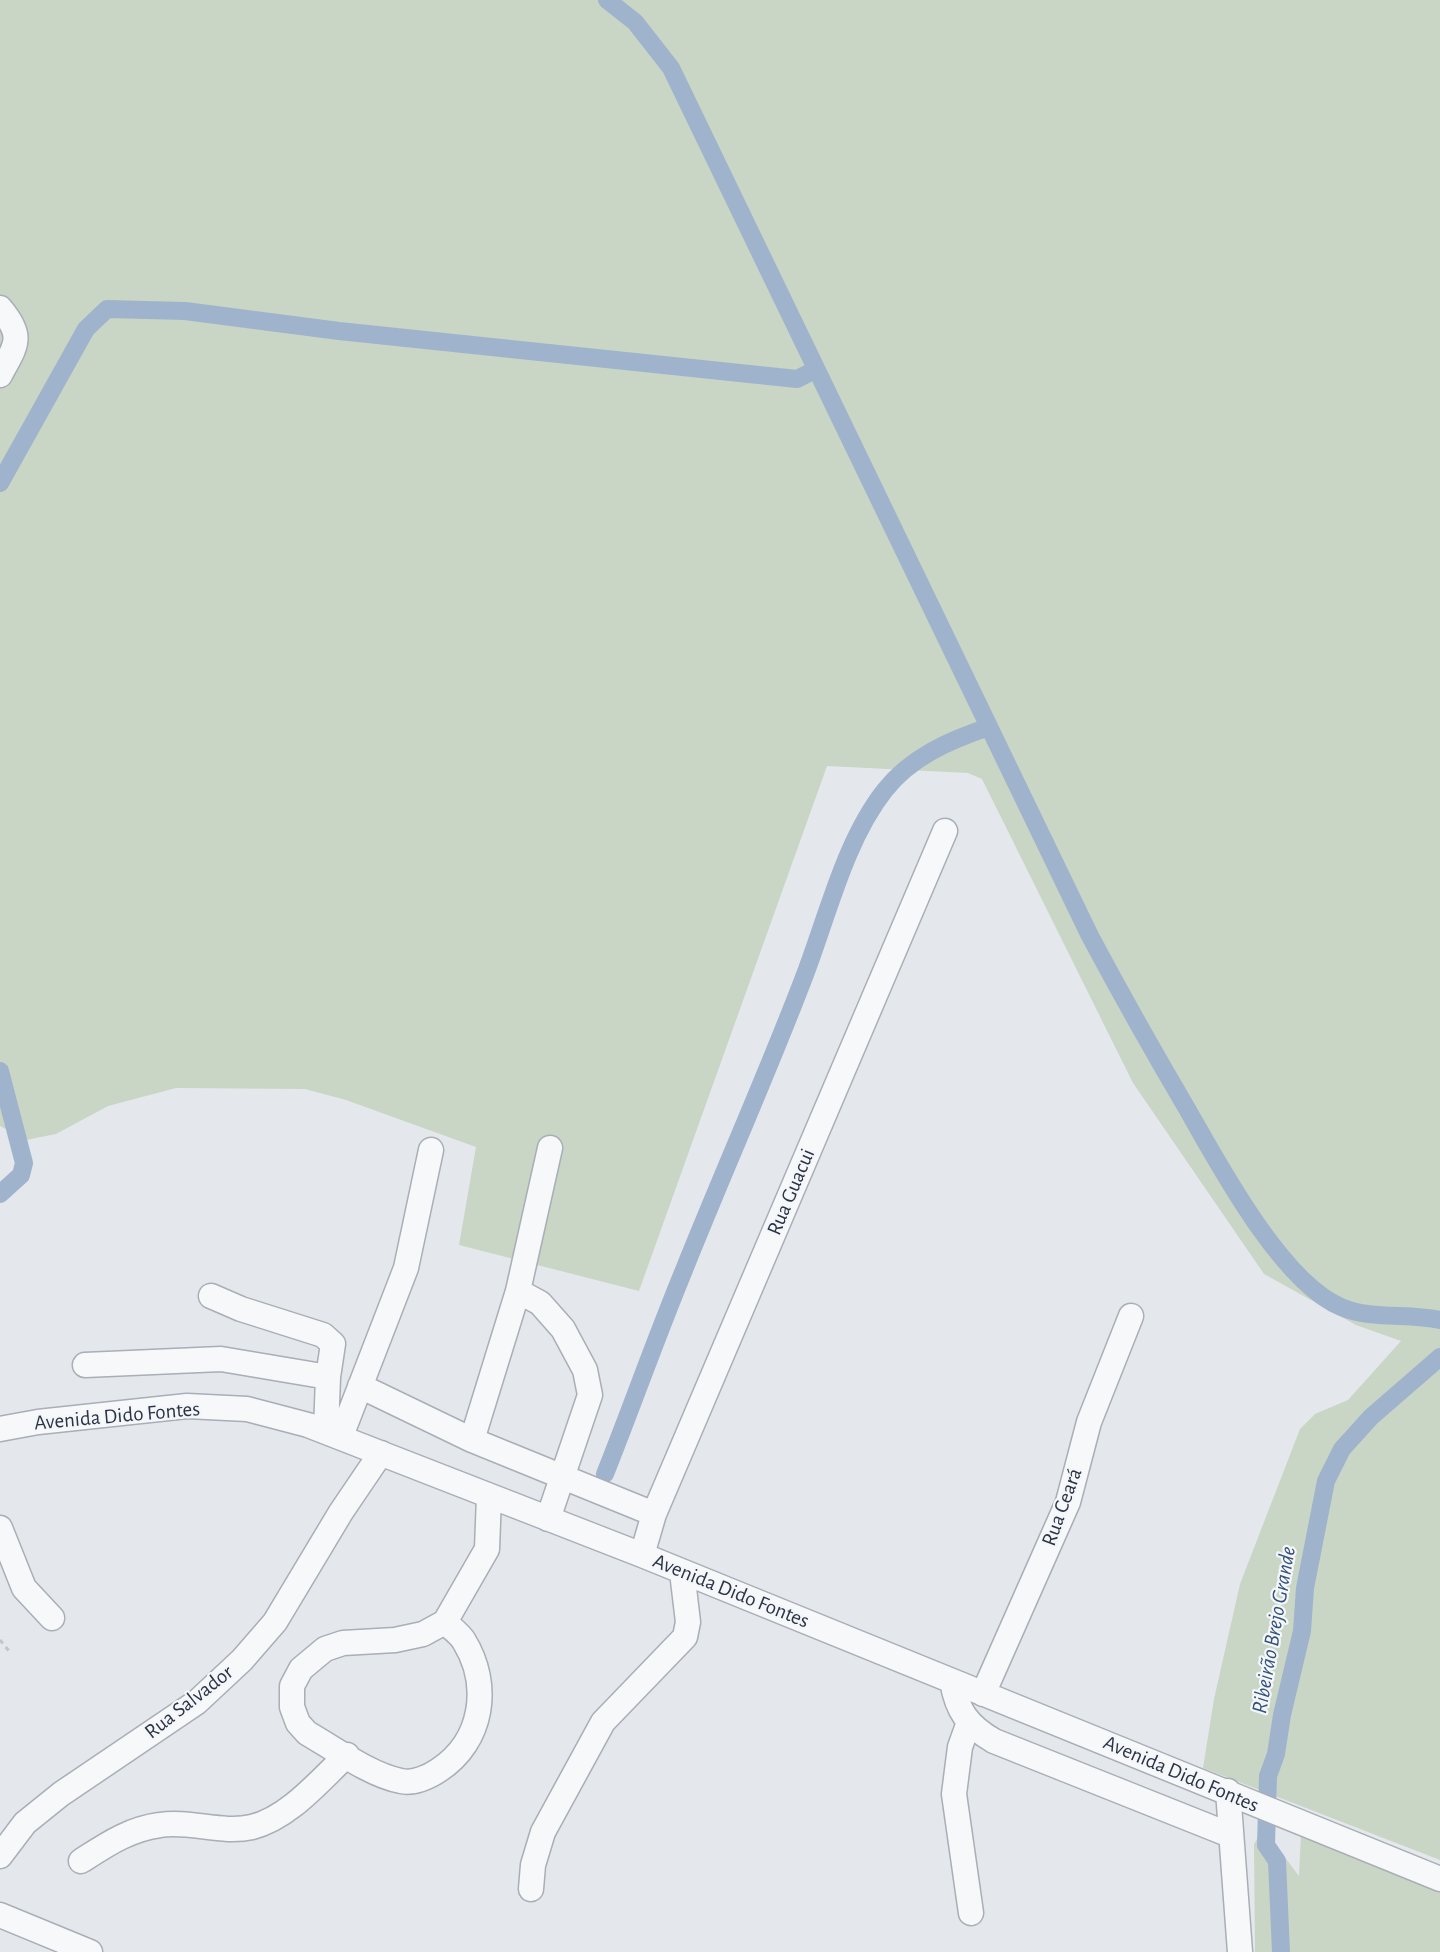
<!DOCTYPE html>
<meta charset="utf-8">
<style>
body{margin:0}
canvas{display:block;background:#e4e7ec}
</style>
<canvas width="1440" height="1952"></canvas>
<script>
const c = document.querySelector('canvas').getContext('2d');
c.lineJoin = 'round';
function fill(path, color) { c.fillStyle = color; c.fill(path, 'evenodd'); }
function trace(path, color, width, dash) { c.strokeStyle = color; c.lineWidth = width; c.lineCap = dash ? 'butt' : 'round'; c.setLineDash(dash || []); c.stroke(path); }
function label(font, color, halo, rows, align = 'center') {
  c.font = font + ' "Alegreya Sans",sans-serif'; c.lineWidth = 4.5; c.setLineDash([]); c.textBaseline = 'middle'; c.strokeStyle = halo; c.fillStyle = color; for (const [text, x, y, turn = 0] of rows) {
    c.save(); c.translate(x, y); c.rotate((+turn || 0) * Math.PI / 180); c.textAlign = isNaN(turn) ? turn : align; if (halo) c.strokeText(text, 0, 0); c.fillText(text, 0, 0); c.restore();
  }
}
const green = new Path2D(`
 M0,0H1440V1860L1203,1768L1214,1699L1240,1584L1300,1429L1315,1414L1348,1400L1401,1341L1356,1325L1264,1274L1133,1083L982,779L968,773L827,766L639,1291L459,1245L476,1147L346,1100L305,1089L176,1088L108,1106L56,1134L26,1140L0,1126Z
 M1301,1834L1440,1889V1952H1255L1254,1844L1259,1836L1271,1839L1299,1876Z`);
const canal = new Path2D(`
 M607,0L635,22L671,68L1090,936C1121,994 1153,1051 1186,1107C1218,1163 1281,1282 1341,1307C1371,1320 1408,1313 1440,1320
 M0,483L86,329L107,309L185,311L339,331L797,379L815,370
 M0,1071L24,1163L21,1175L0,1194
 M605,1474C632,1406 656,1338 684,1270C722,1175 764,1081 801,985C826,923 843,843 885,790C911,757 950,740 989,727
 M1281,1952L1277,1861L1266,1845L1268,1776L1276,1754L1282,1715L1302,1631L1305,1588L1326,1481L1342,1449L1371,1417L1440,1357`);
const path = new Path2D(`
 M0,1640L9,1651`);
const minor = new Path2D(`
 M0,308C25,337 16,345 0,375
 M518,1291L540,1303L563,1329L585,1370L590,1395L548,1519
 M211,1296L241,1309L323,1335L333,1344L328,1377
 M85,1365L221,1359L328,1377L326,1431
 M360,1386L472,1440L654,1514
 M0,1429L38,1422L187,1406L247,1409L308,1425L642,1555L1440,1879
 M341,1436L406,1268L431,1150
 M472,1440L518,1291L550,1148
 M0,1528L24,1588L52,1618
 M642,1555L654,1514L945,831
 M445,1622C451,1628 460,1634 464,1641C491,1685 483,1741 439,1770C429,1777 413,1784 401,1781C372,1776 333,1748 307,1733L298,1723L292,1707V1686L301,1669L325,1649L343,1643L395,1640L423,1634L445,1622L487,1549L489,1496
 M952,1681C957,1711 968,1726 994,1741L1230,1835
 M983,1694L1068,1502L1089,1422L1131,1316
 M969,1722L960,1747L954,1794L971,1913
 M1228,1791L1240,1952
 M0,1856L25,1823L61,1794L197,1702L242,1660L275,1622L341,1512L381,1453
 M81,1861C106,1845 129,1829 160,1825C189,1820 222,1834 252,1827C289,1818 320,1780 347,1755
 M531,1889L533,1865L543,1832L603,1722L685,1637L688,1622L682,1572
 M0,1915L90,1952`);
const streetNames = [
 ["Rua Guacui",791,1192,-67],
 ["Avenida Dido Fontes",117,1416,-5],
 ["Rua Ceará",1062,1507,-70],
 ["Avenida Dido Fontes",731,1591,22],
 ["Rua Salvador",189,1702,-38],
 ["Avenida Dido Fontes",1181,1774,23]
];
const waterNames = [
 ["Ribeirão Brejo Grande",1274,1630,-80]
];
fill(green, '#c9d6c5');
trace(canal, '#9fb4cc', 18);
trace(minor, '#a9aeb7', 27);
trace(path, '#c2c5cb', 3, [4.5, 4.5]);
trace(minor, '#f7f8fa', 24);
label('21px', '#2b3445', '#f4f6f9', streetNames);
label('italic 22px', '#34527a', '#f4f6f9', waterNames);
</script>
